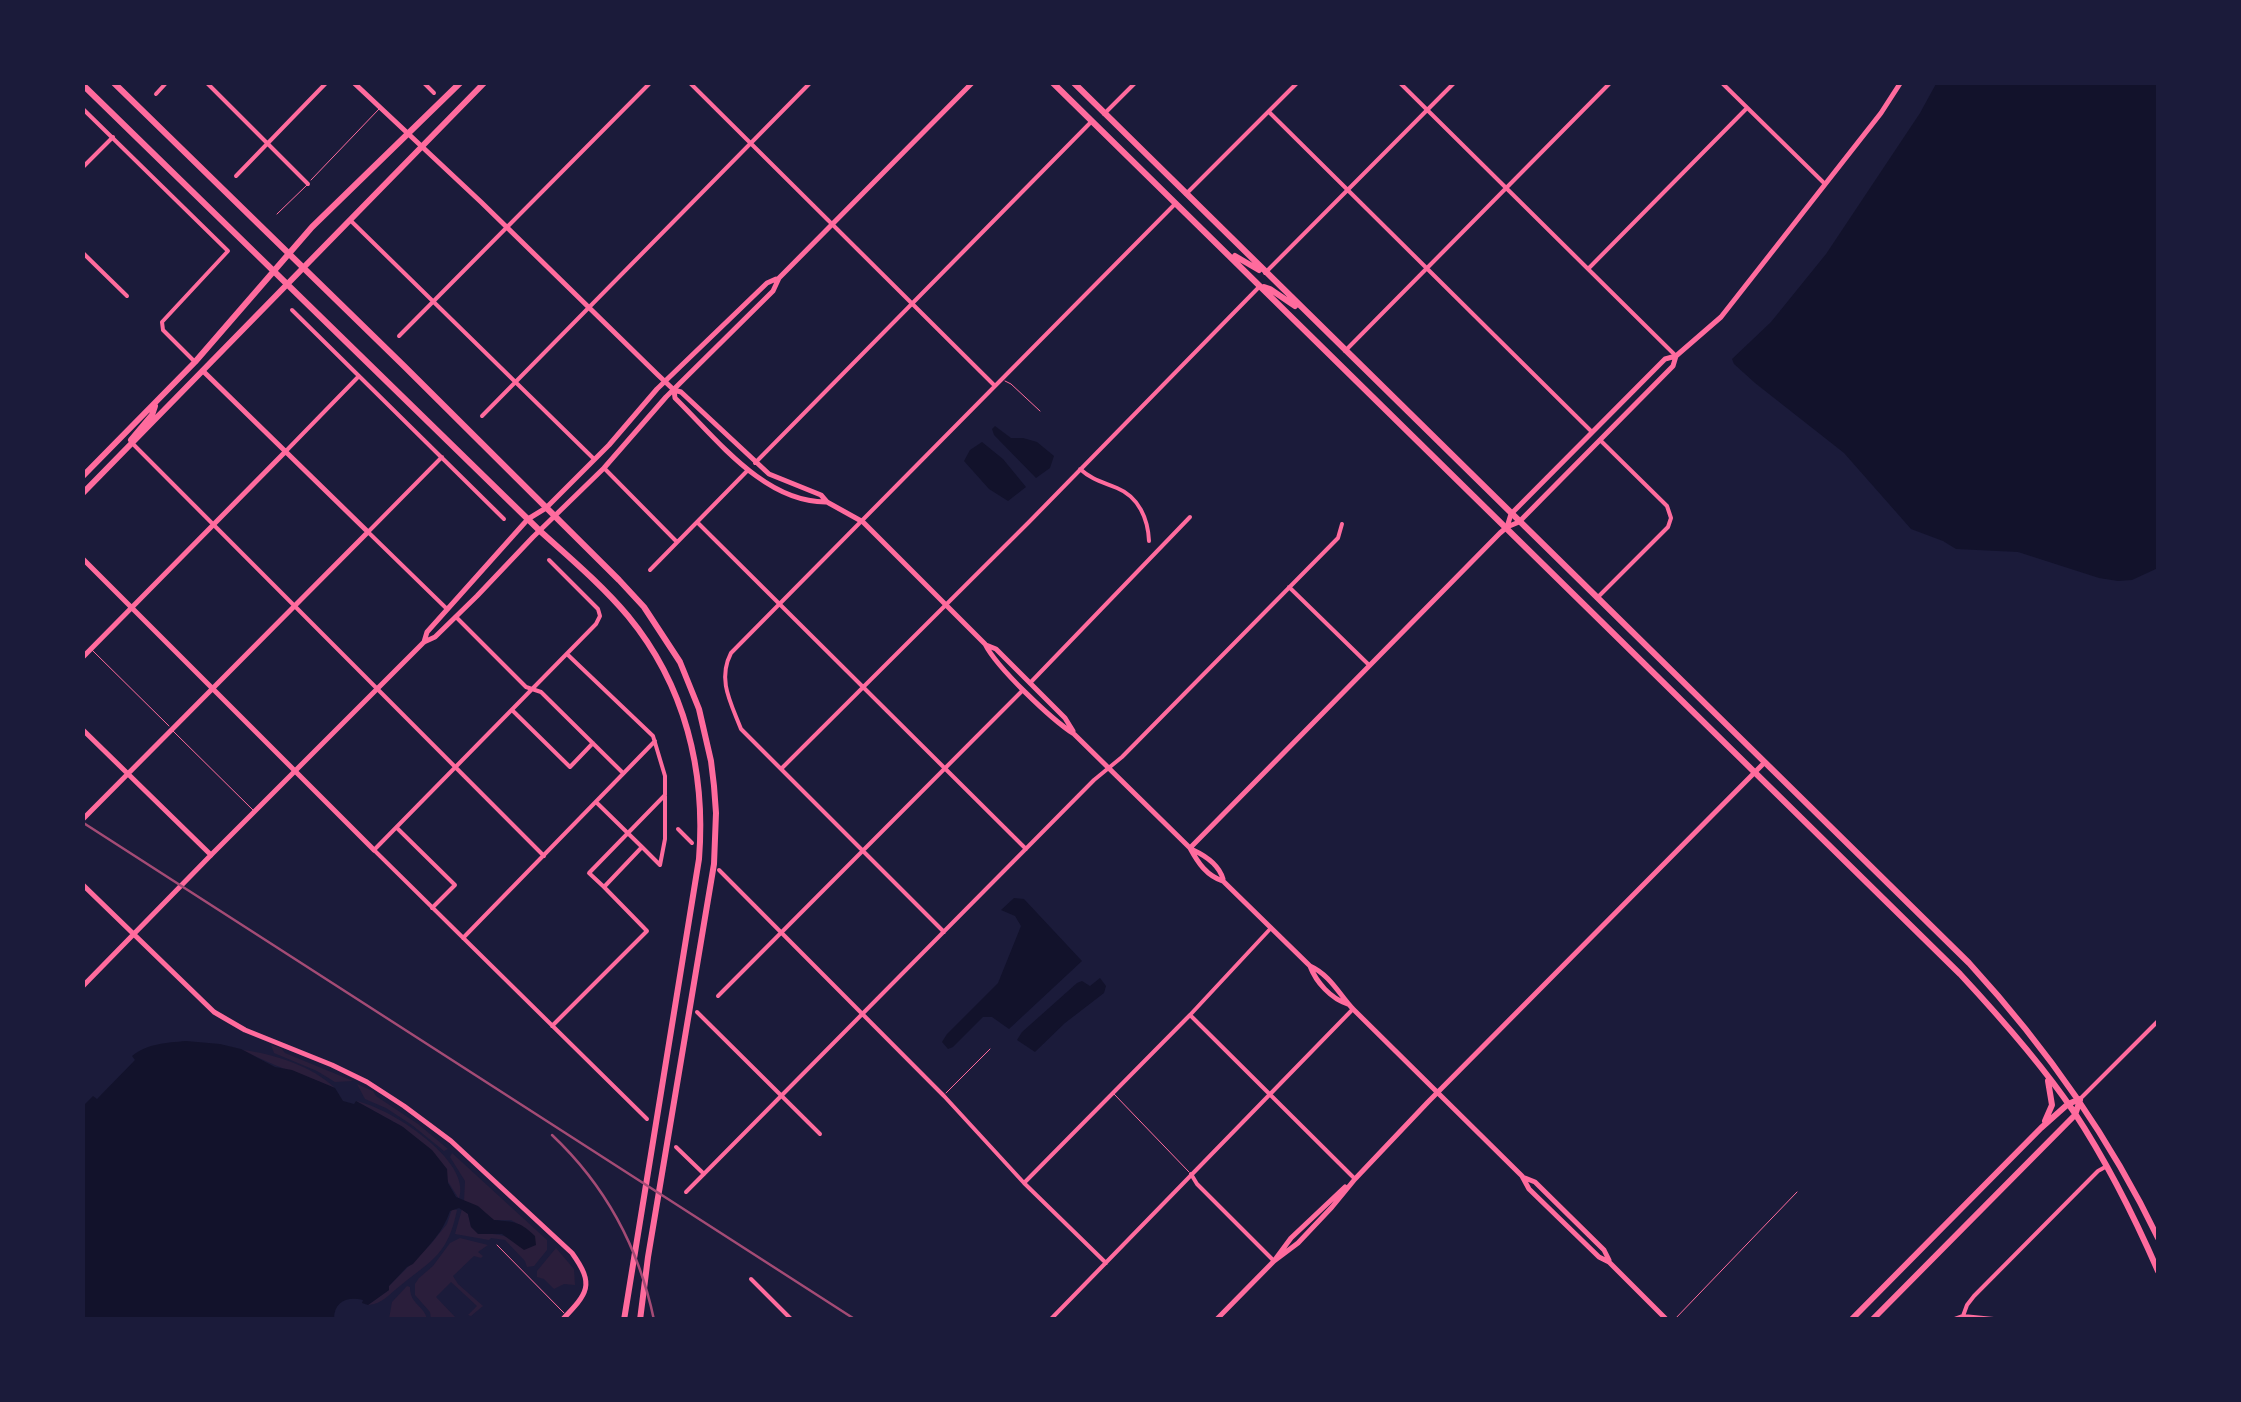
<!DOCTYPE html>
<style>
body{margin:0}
#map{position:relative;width:2241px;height:1402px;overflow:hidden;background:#1b1b3a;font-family:Karla,sans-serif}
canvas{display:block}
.frame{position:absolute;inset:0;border:85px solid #1b1b3a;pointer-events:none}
</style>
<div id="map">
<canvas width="2241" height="1402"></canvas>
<div class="frame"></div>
</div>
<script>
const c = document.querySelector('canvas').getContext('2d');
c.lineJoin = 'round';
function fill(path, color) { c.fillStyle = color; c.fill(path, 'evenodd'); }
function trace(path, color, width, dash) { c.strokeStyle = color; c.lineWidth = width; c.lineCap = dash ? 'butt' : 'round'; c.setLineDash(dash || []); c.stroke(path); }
const green = new Path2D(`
 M271,1045L281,1048L285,1053L353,1081L335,1082L317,1071L274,1053Z
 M243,1050C274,1054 312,1066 335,1088C304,1075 272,1066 243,1050Z
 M357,1084L373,1091L376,1096L418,1124L448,1149L444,1151L412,1125L386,1108L365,1099Z
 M356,1101C388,1107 473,1160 459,1199L447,1180L403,1127Z
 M452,1153L547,1240V1250L534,1266L527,1267L525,1261L505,1240L491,1238L489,1240L455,1234L462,1209L468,1214L471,1227C489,1239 503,1228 520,1247L527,1229L511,1220H494L464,1201L465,1181L450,1157Z
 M452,1209L457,1210C448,1253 434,1259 401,1285C389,1294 383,1304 368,1305L389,1290V1286L430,1245L447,1224Z
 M460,1238L488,1245L478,1252L483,1256L481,1258L474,1256L453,1276L458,1284L483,1306L471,1316L468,1315L477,1306L451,1282L436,1297L457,1319H431L430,1312L415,1295V1284L419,1278L433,1266L450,1243Z
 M556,1248L574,1269L575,1285L564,1284L554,1289L544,1279L537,1277V1271Z
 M407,1286L410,1287C410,1305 424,1305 427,1319H389L392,1302Z`);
const water = new Path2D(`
 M1937,82L2158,83V568L2132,580L2118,581L2099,578L2018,552L1956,549L1943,541L1911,529L1844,453L1755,383L1734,364L1732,359L1771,322L1826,254L1920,113Z
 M995,426L1011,438H1023L1037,442L1054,456L1050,468L1036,478L994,435L992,429Z
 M982,442L1003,459L1026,487L1008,501L989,489L964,461L970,450Z
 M1014,898L1024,899L1082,961L1009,1029L992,1017H983L953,1047L948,1049L942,1042L947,1034L998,983L1021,926L1015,916L1001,910Z
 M1100,978L1106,986L1104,993L1065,1023L1035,1052L1017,1040L1022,1032L1077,983L1082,981L1090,986Z
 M186,1041L220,1044L241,1049L275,1067L292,1070L335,1088L343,1101L354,1104L356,1101L403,1127L432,1150L447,1169L448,1183L456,1197L478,1206L494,1220C515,1222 519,1221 535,1236L536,1245L524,1250L502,1234H478L471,1227L468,1214L459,1208L450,1211C443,1233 428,1246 413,1264L407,1267L389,1286V1290L368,1305L362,1303L363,1300C347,1296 334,1302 334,1319H83V1106L93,1096L97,1099L135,1060L132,1056C148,1043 166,1043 186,1041Z`);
const service = new Path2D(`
 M311,180L379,109
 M277,214L307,185
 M1005,381L1011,384L1040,411
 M92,650L169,726
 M173,731L254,811
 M946,1093L990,1049
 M1114,1094L1189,1172
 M497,1245L564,1313
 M1674,1320L1797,1192`);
const minor = new Path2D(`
 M206,82L308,184
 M423,82L434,93
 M689,82L994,385
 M1399,82L1676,356
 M1721,82L1825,184
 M156,94L167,82
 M82,108L228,251L162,322L163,330L195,362
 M1269,112L1592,432
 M1104,114L1136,82
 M82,168L113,137
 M236,176L327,82
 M1186,194L1298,82
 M350,220L593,458
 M82,252L127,296
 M1588,269L1747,108
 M1265,273L1455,82
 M292,310L504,519
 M399,336L651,82
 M1345,351L1611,82
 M482,416L811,82
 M132,443L544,856
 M286,451L359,376
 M442,457L368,532L447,609
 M755,463L1092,121
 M604,468L677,542
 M1080,469C1092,480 1103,482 1117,488C1139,497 1148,519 1149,541
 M697,522L1026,849
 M549,560L598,609L600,616L596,624L374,850L647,1119
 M650,570L748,470
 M1289,587L1368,664
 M1597,598L1668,527L1671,518L1667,506L1600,440
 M456,617L526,687L541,692L623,773
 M1030,683L1190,517
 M512,710L570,767L593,743
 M782,768L1029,522L1260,286
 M596,802L642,847
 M397,828L455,885L432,908
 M678,829L692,843
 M719,870L944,1096L1024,1183L1106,1263
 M604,887L589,873L665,795
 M944,932L741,729C731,703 717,680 731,653C880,504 1028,354 1176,203
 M463,938L655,741
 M718,996L1022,691
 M697,1012L820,1134
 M1190,1015L1354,1178
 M552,1026L647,931L604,887L642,847L660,865L665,839V776L653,736L568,655
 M2080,1099L2158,1021
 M676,1147L704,1174
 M1191,1174L1197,1184L1274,1261
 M1024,1183L1190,1015L1271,928
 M686,1192L1094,780L1122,757L1338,538L1342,524
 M751,1279L792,1320
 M1963,1316L1967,1305L1974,1296L2098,1171L2107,1166
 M1050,1320L1353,1009
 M1952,1320L1963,1316L2004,1320`);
const tertiary = new Path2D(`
 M353,82L481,202L658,375L674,390L681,392L769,474L821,495L827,502L863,522L985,644C997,668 1051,719 1074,734L1190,848C1198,863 1207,876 1223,881L1310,966C1330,975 1339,994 1353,1009L1522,1176L1529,1189L1599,1257L1609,1262L1667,1320
 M674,390L675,398C716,438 764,503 827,502
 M1507,527L1511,514L1665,359L1676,356L1721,317L1881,113L1901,82
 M82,558L374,850
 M986,645L996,649L1065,718L1073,731
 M82,658L286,451
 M82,729L211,855L82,987
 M82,820L368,532L203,371
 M1190,848L1500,533L1507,527L1519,522L1673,366L1676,356
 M1193,850C1206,856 1219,865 1223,879
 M82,884L214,1012L245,1030L332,1065L367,1082L404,1106L451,1141L572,1253C595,1285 588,1293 562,1320
 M1310,966C1316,982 1331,999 1348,1004
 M1525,1178L1535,1182L1604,1250L1609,1260
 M1274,1261L1298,1243L1332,1207L1355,1179L1428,1102L1764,763
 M1216,1320L1274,1261L1291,1238L1345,1187`);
const secondary = new Path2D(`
 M424,642L427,632L528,519L546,508L609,445L657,389L767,283L776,279
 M211,855L424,642L435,637L477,596L533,537L604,468L666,397L773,291L779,278L973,82`);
const primary = new Path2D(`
 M113,82L404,366L619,580L644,607L680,662L699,709L711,761L714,786L716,813L714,864L648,1257L640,1320
 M1052,82L1960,974C2000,1017 2041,1063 2074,1112C2107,1162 2134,1216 2158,1271
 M1073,82L1969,963C2045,1046 2109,1136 2158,1238
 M82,84L540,531C570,558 602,585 628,616C685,685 706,771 699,859L624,1320
 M1235,256L1259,270
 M1264,287L1270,289L1295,306
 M131,440L152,415L155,406
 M82,477L195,362L312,227L461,82
 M82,494L485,82
 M2045,1121L2052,1105L2048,1081
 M1851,1320L2041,1128L2068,1104L2080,1099
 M1872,1320L2075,1115L2080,1100`);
const rail = new Path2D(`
 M82,822L856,1320
 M552,1135C605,1185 639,1248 654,1320`);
fill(green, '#2a1e3b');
fill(water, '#12122b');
trace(service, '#ff6b9d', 1);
trace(minor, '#ff6b9d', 4);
trace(tertiary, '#ff6b9d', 5);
trace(secondary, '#ff6b9d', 5);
trace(primary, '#ff6b9d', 6);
trace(rail, '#a44b75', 2.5);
</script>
